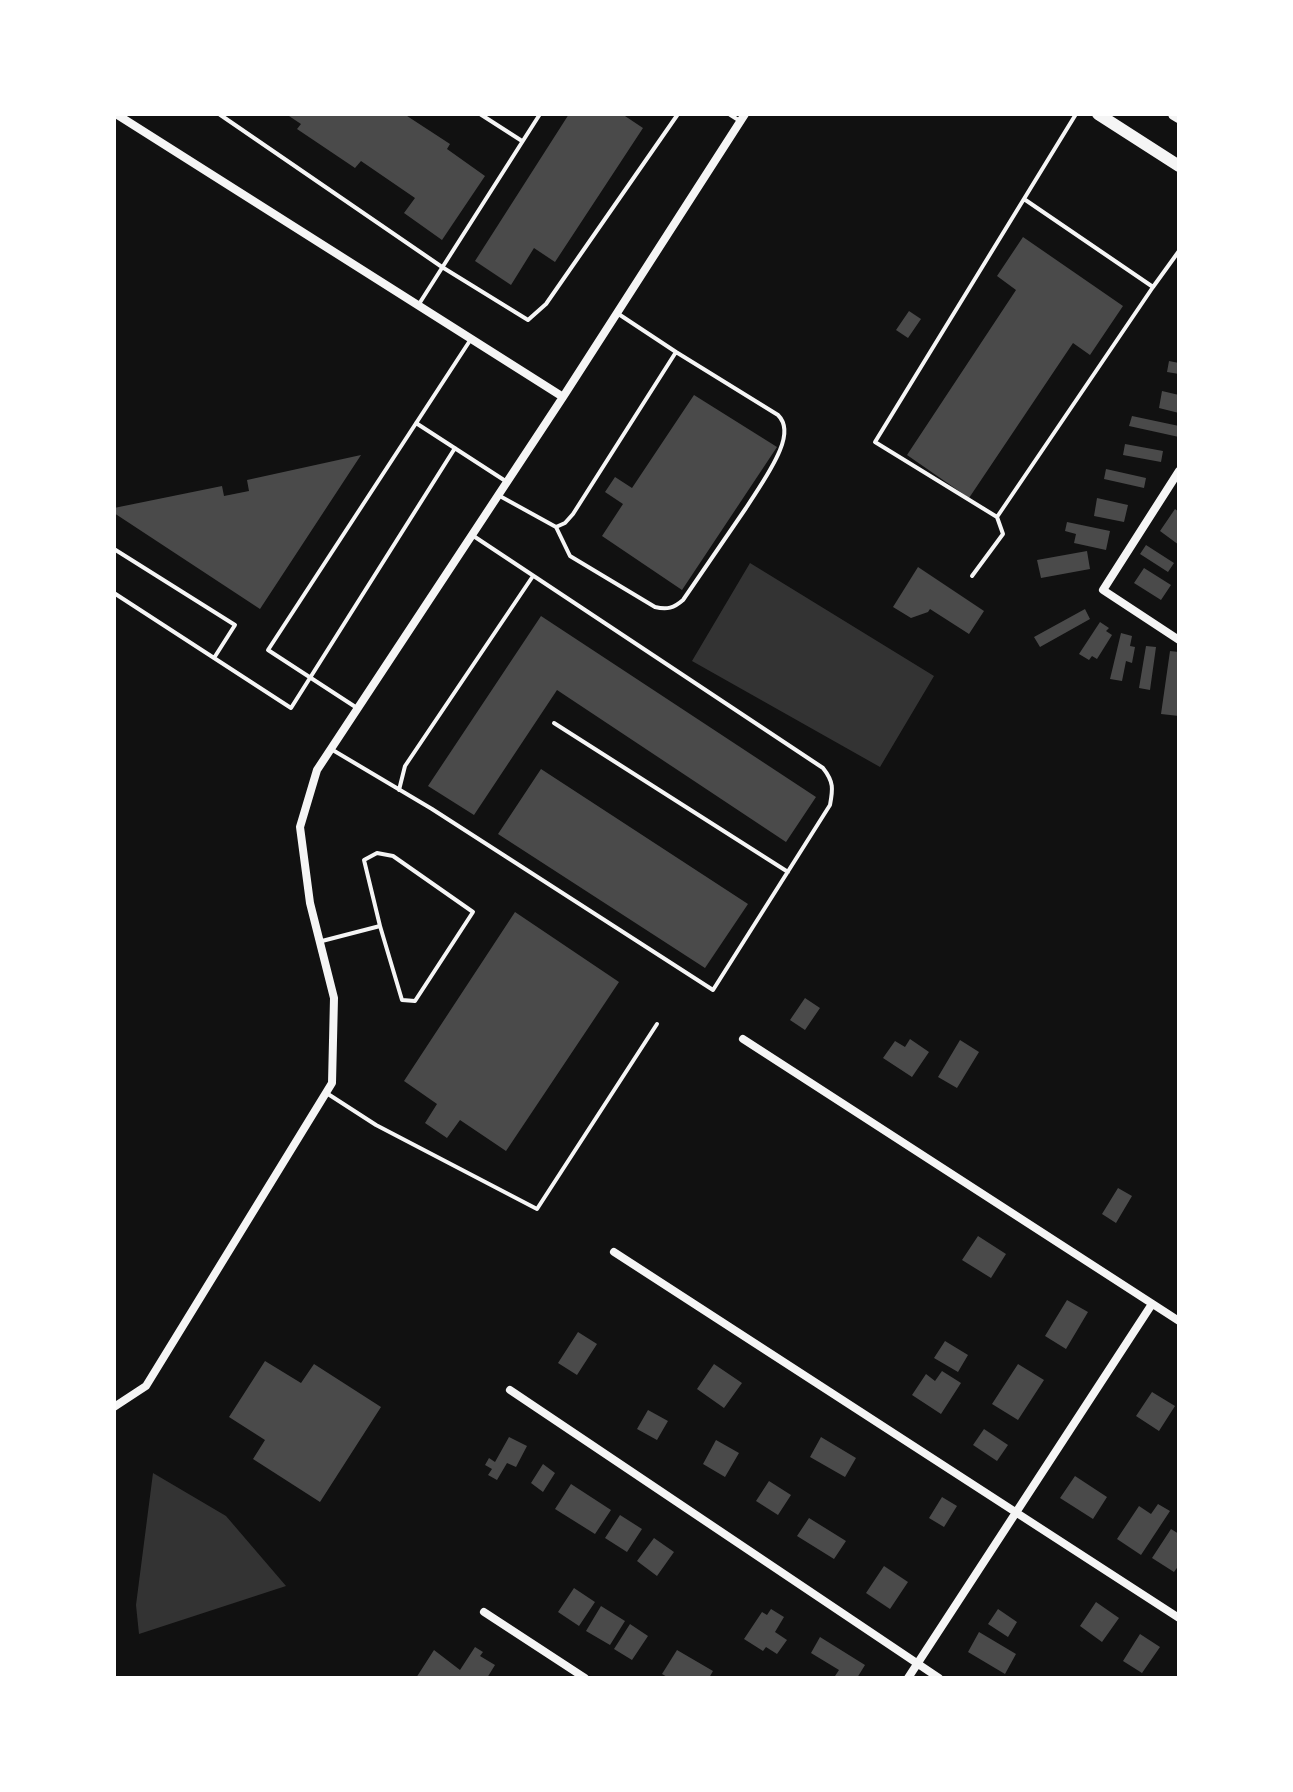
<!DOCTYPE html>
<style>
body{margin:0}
#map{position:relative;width:1293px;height:1792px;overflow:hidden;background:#111;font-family:Helvetica,sans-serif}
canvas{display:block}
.frame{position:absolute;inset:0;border:116px solid #fff;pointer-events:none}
</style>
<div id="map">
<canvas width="1293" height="1792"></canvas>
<div class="frame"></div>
</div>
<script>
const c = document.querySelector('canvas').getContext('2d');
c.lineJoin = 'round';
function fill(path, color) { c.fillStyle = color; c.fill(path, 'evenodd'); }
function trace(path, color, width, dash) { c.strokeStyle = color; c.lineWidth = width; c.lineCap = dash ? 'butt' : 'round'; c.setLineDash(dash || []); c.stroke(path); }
const water = new Path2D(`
 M750,563L934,676L880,767L692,661Z
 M153,1473L226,1516L286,1586L139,1634L136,1605Z`);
const building = new Path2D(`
 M286,114H404L450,144L447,149L485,176L442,240L404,213L415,198L361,161L355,168L297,129L301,124Z
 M569,114H622L643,128L555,262L534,248L511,285L475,261Z
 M1023,237L1123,306L1090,355L1073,343L969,498L907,455L1016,290L997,276Z
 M909,311L921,319L908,338L896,330Z
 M1169,361L1179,363V374L1167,372Z
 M1162,391L1179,395V413L1159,408Z
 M694,395L777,447L682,590L602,536L623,504L605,492L615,477L632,488Z
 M1132,416L1179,426V437L1129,426Z
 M1125,444L1163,451L1161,462L1123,455Z
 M361,455L260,609L114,513V508L222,486L224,496L249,491L247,480Z
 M1106,469L1146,478L1144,488L1104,479Z
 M1097,498L1128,505L1124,522L1094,516Z
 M1175,509L1179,512V545L1160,531Z
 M1067,522L1110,531L1106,550L1074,543L1076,534L1065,531Z
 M1146,545L1174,563L1168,572L1140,554Z
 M1087,551L1090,569L1041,578L1037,560Z
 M918,567L984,611L969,634L930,609L928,612L911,618L893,607Z
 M1144,568L1171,585L1161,600L1134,583Z
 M1085,609L1090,619L1040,647L1034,637Z
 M541,616L816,797L786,842L557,690L474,815L428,786Z
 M1100,622L1109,628L1106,631L1112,635L1097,659L1092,656L1089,660L1079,654Z
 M1121,633L1132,636L1130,646L1135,647L1132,663L1126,661L1122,681L1110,679Z
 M1146,646L1156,647L1150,690L1139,688Z
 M1170,651L1179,652V716L1161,714Z
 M541,769L748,904L705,968L498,834Z
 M515,912L619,982L506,1151L460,1120L447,1138L425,1123L437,1104L404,1081Z
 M805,998L820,1008L805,1030L790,1020Z
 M910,1039L929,1052L912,1077L883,1058L895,1041L905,1047Z
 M960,1040L979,1052L957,1088L938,1077Z
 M1118,1188L1132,1196L1116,1223L1102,1214Z
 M978,1236L1006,1254L991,1278L962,1260Z
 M1067,1300L1088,1312L1066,1349L1045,1336Z
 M578,1332L597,1344L577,1375L558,1363Z
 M945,1341L968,1355L958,1372L934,1358Z
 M265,1361L301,1383L314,1364L381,1407L320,1502L253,1459L265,1440L229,1417Z
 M714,1364L742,1383L724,1408L697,1389Z
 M1018,1364L1044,1380L1018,1420L992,1404Z
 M942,1371L961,1383L941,1414L912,1395L926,1374L935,1381Z
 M1152,1392L1175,1406L1159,1431L1136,1416Z
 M648,1410L668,1421L657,1440L637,1429Z
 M984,1429L1008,1445L997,1461L973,1445Z
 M509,1437L527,1446L516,1467L507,1463L497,1480L488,1475L492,1469L485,1465L489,1458L495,1462Z
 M821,1437L856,1458L845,1477L810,1457Z
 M716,1440L739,1453L725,1477L703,1464Z
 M543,1464L555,1473L543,1492L531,1483Z
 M1075,1476L1107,1497L1093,1519L1060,1498Z
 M769,1481L791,1495L778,1515L756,1501Z
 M571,1484L611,1510L595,1534L555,1509Z
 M942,1497L957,1506L944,1527L929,1518Z
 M1158,1504L1170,1511L1141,1555L1117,1539L1139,1506L1151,1514Z
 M620,1515L642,1529L627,1552L605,1538Z
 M809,1518L846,1541L834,1559L797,1536Z
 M1171,1529L1179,1534V1565L1174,1572L1152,1558Z
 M654,1538L674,1552L657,1576L637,1561Z
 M884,1566L908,1582L890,1609L866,1593Z
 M574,1588L595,1602L579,1626L558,1612Z
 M1096,1602L1119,1618L1102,1642L1080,1626Z
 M601,1606L625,1621L610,1645L586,1631Z
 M771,1609L784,1617L775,1632L787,1640L777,1654L766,1647L763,1651L744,1639L762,1612L767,1615Z
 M998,1609L1017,1622L1008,1637L988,1624Z
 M630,1624L648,1636L632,1660L614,1649Z
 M979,1632L1016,1654L1005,1674L968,1652Z
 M1140,1634L1160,1647L1142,1673L1123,1661Z
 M820,1637L865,1665L857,1678H838L835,1676L839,1670L811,1653Z
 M475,1647L483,1652L480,1656L495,1665L487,1678H416L434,1650L460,1670Z
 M677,1650L713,1671L709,1678H669L662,1674Z`);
const service = new Path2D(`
 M219,114L442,267L528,320L546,304L678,114
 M480,114L522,141
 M729,114L740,121
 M1153,287L1179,251
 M419,304L540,114
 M416,423L507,482
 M498,495L556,527L565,523L573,514L676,352
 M997,517L1153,287L1024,199
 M556,527L570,556L655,607C667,610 674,608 683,600C704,569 725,539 746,508C758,489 772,470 780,450C785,438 787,424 778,415L676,352L617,313
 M114,549L235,625L214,658
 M972,576L1003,534L997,517L875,442L1076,114
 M114,593L291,708L455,448
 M357,708L268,650L471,339
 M554,723L788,872
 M331,749L432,809L713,990L830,805C833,789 834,782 823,768L472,535
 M399,790L405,766L533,576
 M322,941L380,926L364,860L377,853L393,856L473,912L415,1001L402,1000L380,926
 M328,1094L376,1125L537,1209L657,1024`);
const minor = new Path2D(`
 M116,114L563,397
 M1179,471L1103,590L1179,640
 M743,1039L1179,1321
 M614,1252L1179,1618
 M510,1390L939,1678
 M114,1407L146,1386L332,1083L334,998L310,903L300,827L317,770L563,397L745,114
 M484,1612L585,1678
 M908,1678L1152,1304`);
const primary = new Path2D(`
 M1098,114L1179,166
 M1174,114L1179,117`);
fill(water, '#333');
fill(building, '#4a4a4a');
trace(service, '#f5f5f5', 4);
trace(minor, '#f5f5f5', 8);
trace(primary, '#f5f5f5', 12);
</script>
